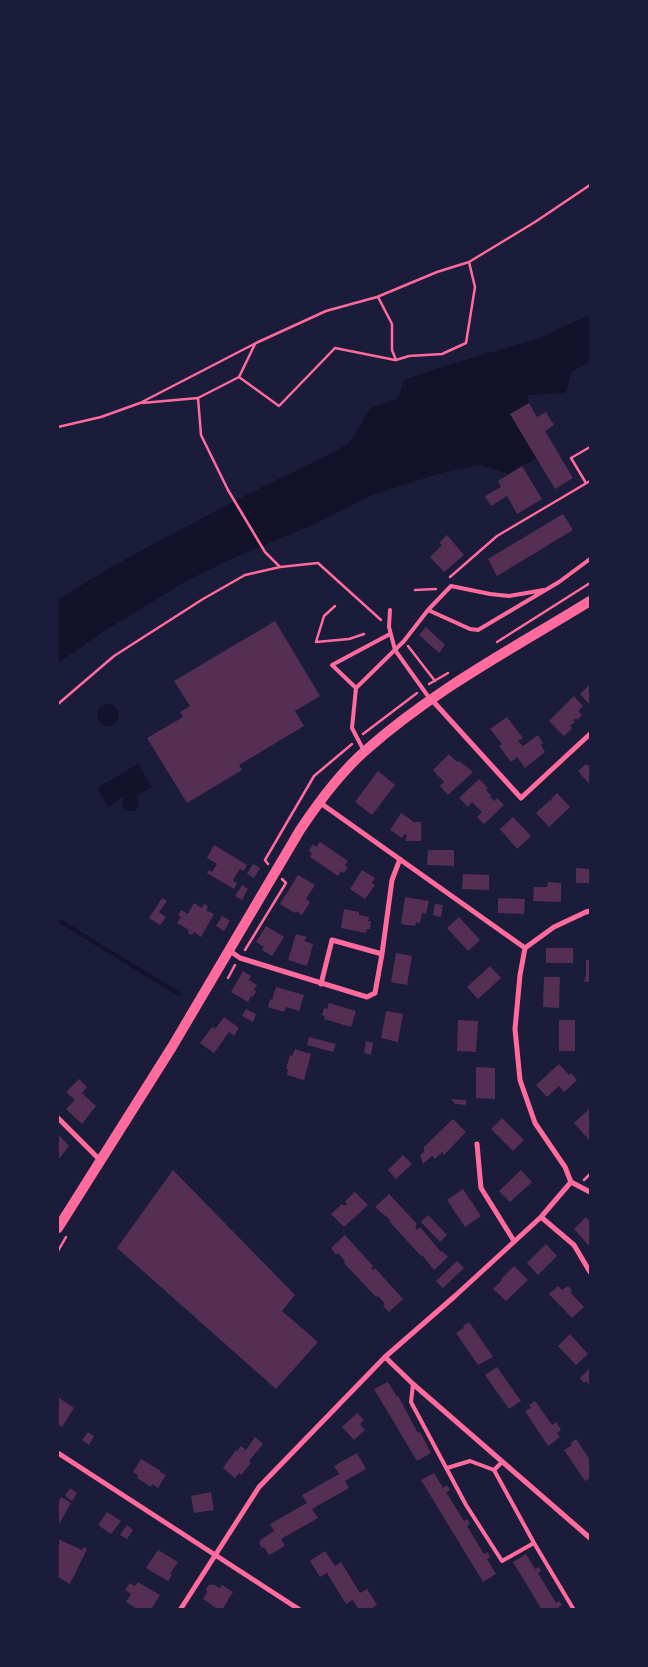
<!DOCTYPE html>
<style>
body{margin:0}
#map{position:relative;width:648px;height:1667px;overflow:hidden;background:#1b1b3a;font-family:"Fira Sans Condensed",sans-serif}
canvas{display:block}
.frame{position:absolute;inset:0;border:59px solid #1b1b3a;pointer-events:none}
</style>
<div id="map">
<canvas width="648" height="1667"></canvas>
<div class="frame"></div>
</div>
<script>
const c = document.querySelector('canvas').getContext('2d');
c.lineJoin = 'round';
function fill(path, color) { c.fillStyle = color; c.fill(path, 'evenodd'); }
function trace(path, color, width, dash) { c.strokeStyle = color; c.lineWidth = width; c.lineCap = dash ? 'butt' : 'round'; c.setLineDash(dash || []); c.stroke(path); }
const water = new Path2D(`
 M590,315V361L571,372L566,393L527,395L529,403L510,414L536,458L509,474L480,465L441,473L372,495L315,524L229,560L188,580L106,630L58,663V600L109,568L163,539L248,494L334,452L349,443L371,408L398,399L404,380L448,365L537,339Z
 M97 715a11 11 0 1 1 22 0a11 11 0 1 1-22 0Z
 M138,764L152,787L137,795L139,806L135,811H129L122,806L124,797L108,807L97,788Z`);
const stream = new Path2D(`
 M58,920L179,994`);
const building = new Path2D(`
 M529,403L537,417L546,412L549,417L554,425L545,431L573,478L555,489L510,414Z
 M522,466L542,499L517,514L507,496L491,506L485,496L501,487L498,481Z
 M563,514L573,530L497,576L488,559Z
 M447,535L464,555L444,572L430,557L442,545L439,543Z
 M275,621L320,696L295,711L304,726L239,765L242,770L187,803L147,738L183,717L180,712L190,706L174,681Z
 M426,627L445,645L439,653L419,635Z
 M590,684V705L580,694Z
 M574,696L583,706L578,711L582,715L577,720L576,718L573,721L575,722L570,726L572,728L564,736L549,721Z
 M507,717L523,738L518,741L523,746L538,735L543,743L541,745L545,752L525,768L517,757L511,762L499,746L502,744L490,729Z
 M449,754L457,762L459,761L473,772L448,795L440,786L444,782L433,770Z
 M590,763V785L578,771L586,764L588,766Z
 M378,771L395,785L372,815L355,802Z
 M479,779L488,788L486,790L492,796L490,797L494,801L497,798L504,805L484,824L477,817L482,812L472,802L468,807L459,798Z
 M557,793L570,807L549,827L536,813L550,800L551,801L552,800L551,799Z
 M401,813L413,821L412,822H421V841H405L407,835L404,834L402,838L390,830Z
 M513,817L531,836L517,849L500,829Z
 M320,842L348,861L345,865L348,867L344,873L341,871L338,876L310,857L312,853L309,851L313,844L316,847Z
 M214,845L247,865L244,871L240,869L236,875L233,881L237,883L234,889L207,873L209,870L212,872L217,864L207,858Z
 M428,850H454V866L427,865Z
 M253,864L260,868L254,878L247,874Z
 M576,868L590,869V883H576Z
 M362,870L375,878L372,883L375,885L365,899L350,889Z
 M463,874L489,875V890L462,889Z
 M298,875L315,885L306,899L310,902L302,915L296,911L295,913L280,904Z
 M548,882L561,883V902L533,901L534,887H547Z
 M242,885L248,889L242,900L235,896Z
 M405,897L429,901L426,914L422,913L420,923L416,922L415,926L401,924Z
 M162,898L167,901L159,912L166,917L160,925L149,918Z
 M498,898L525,899L524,914L498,913Z
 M194,903L202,908L204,904L206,905L208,907L206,910L214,914L201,937L194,932L192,935L188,933L189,930L177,923L181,917L178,915L181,910L188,914Z
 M435,904L443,905L441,917L433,915Z
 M344,909L359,912V915L369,917L368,921H371L370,929H367L366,933L341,928Z
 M222,916L230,921L224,931L216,926Z
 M459,917L480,940L468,951L447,928Z
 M266,926L284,937L272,956L262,950L264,947L256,942Z
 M296,934L307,937L304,941L313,944L307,966L288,960Z
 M546,948H573V963H546Z
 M396,953L412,956L407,985L391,982Z
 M586,960H590V982H584L586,976Z
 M490,966L501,978L478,999L467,987Z
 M243,971L251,976L249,980L257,985L254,990L256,991L253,997L251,996L248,1002L231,992Z
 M544,977H560L559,1008L543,1007Z
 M276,987L304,995L299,1011L286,1007L284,1012L268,1007L270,999L272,1000Z
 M329,1003L356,1011L351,1027L324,1019L325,1016L322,1015L324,1008L327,1009Z
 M246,1009L256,1014L253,1022L242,1016Z
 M386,1011L403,1014L398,1042L381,1038Z
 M224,1017L239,1028L234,1036L229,1032L214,1053L200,1043L212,1027L215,1029Z
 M458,1020L478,1021L476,1052L457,1051Z
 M559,1020H575V1051H559Z
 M309,1037L336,1044L333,1052L307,1045Z
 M366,1041L373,1043L371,1055L364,1053Z
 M295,1049L311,1054L304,1080L287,1075L288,1069H286L290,1055L292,1056Z
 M559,1064L569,1075L571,1073L577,1080L564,1092L559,1086L547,1097L536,1085Z
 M476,1067L495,1068V1099L476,1098Z
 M79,1079L87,1087L82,1093L96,1106L82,1124L66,1109L75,1100L66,1092Z
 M451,1099L466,1100V1105L455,1104Z
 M590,1108V1141L574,1123Z
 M502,1118L524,1140L513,1151L491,1129Z
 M453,1119L466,1132L444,1155L442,1152L435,1159L432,1156L423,1164L420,1155L424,1152V1147Z
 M58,1134L69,1146L58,1160Z
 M403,1155L412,1164L396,1179L388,1170Z
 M173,1170L295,1295L282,1311L318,1342L276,1389L117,1248Z
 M521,1170L532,1182L510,1202L499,1191Z
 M463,1189L481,1216L465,1227L447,1200Z
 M355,1192L368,1205L344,1227L331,1214L342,1204L344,1206L347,1204L345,1201Z
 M389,1194L417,1224L415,1227L417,1230L420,1227L441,1252L442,1251L448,1257L434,1270L422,1255L421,1256L389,1221L390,1220L375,1207Z
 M428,1215L447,1235L440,1242L421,1222Z
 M586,1217L590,1222V1247L574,1229Z
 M345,1235L373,1266L371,1268L373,1270L375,1268L403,1299L389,1312L383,1306L385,1304L378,1296L376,1297L344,1263L345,1261L338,1253L336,1255L331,1248Z
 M546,1244L557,1256L538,1275L527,1263Z
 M457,1261L464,1268L443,1288L436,1281Z
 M514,1266L528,1280L506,1301L493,1289L502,1280L501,1279Z
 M558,1286L562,1290L568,1286L572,1290L570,1292L584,1307L572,1318L549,1294Z
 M469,1322L493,1357L478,1365L456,1333L464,1328L463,1326Z
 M570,1334L588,1354L576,1365L558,1346Z
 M497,1367L521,1401L509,1409L485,1375Z
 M590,1368V1386L586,1381L584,1383L580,1378Z
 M388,1382L397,1397L398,1396L418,1433L420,1432L431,1453L417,1461L374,1389Z
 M58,1397L74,1408L62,1427L58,1424Z
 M535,1401L552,1425L556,1422L561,1430L557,1433L560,1437L548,1446L525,1411L531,1408L529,1405Z
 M357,1413L364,1420L360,1424L365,1430L354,1440L342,1427Z
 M88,1432L94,1436L89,1445L82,1440Z
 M255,1437L263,1444L249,1461L251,1463L241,1475L239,1473L235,1478L223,1468L236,1450L237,1451L241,1446L246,1450Z
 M576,1439L590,1460V1478L585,1481L564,1450L572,1445L571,1443Z
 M357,1453L366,1469L345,1481L349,1488L312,1509L318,1518L281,1539L285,1546L269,1555L264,1547L262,1548L259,1543L261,1541L260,1540L274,1531L270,1524L307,1503L302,1495L339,1474L334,1466Z
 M141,1459L161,1471L160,1472L166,1475L158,1488L152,1484L151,1487L137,1478L138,1475L133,1472Z
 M434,1473L443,1488L447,1485L450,1490L446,1492L464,1521L467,1519L470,1524L467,1526L484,1554L488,1552L490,1557L487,1559L496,1574L483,1582L421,1480Z
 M70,1488L77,1493L72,1501L65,1496Z
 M211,1492L214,1510L194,1513L191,1496Z
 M61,1497L71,1503L58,1526V1503Z
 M107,1512L121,1521L111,1534L98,1525Z
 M127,1525L133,1530L127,1539L120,1535Z
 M58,1539L82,1550L84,1547L87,1549L70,1584L58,1577Z
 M158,1550L178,1562L170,1574L172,1575L168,1581L146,1568Z
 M325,1551L335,1566L341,1562L360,1593L367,1589L377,1605L369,1610H359L353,1600L346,1604L327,1573L320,1577L310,1561Z
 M526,1554L535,1569L539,1567L541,1571L538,1573L556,1603L559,1601L562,1605L558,1607L560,1610H542L513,1562Z
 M138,1582L160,1595L151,1610H139L126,1602L131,1594L125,1590L130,1583L135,1586Z
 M212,1584L220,1588L222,1585L233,1592L222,1610H219L203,1599L207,1592L206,1589L209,1585H212Z`);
const path = new Path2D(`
 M378,297L392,324V350L396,360L409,356L442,354L466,343L475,287L469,262
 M239,377L279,406L335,348L395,360
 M198,398L201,435L228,490L265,552L280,567
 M142,403L198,398L239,377L255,344
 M58,427L101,417L140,403L256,343L326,311L377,297L437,272L469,262L535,222L590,185
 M586,483L571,458L590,447
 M450,577L497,536L590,481
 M415,590L436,589
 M335,606L324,616L316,642L349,639L364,634
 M497,642L590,583
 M408,646L435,681
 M429,684L448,673
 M58,704L114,656L203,599L245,575L280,567L318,563L381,620
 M363,734L417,693
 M268,864L265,860L314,776L352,744
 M245,950L286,883L282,879
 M228,978L235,965
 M584,1180L590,1174
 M58,1251L66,1237`);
const service = new Path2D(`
 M390,610L389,627L395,650L430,699
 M428,610L470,629L478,630L559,582L590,559
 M356,688L332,665L390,634
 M364,751L352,728L356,688L404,641L428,610L451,586L490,594L509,596L544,590
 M413,1384L411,1402L466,1505L502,1561L534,1543L494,1470L502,1462
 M447,1468L470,1461L494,1470
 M534,1543L574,1610`);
const minor = new Path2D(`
 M431,699L521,798L590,734
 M319,802L525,948L554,927L586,912L590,911
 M525,948L520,975L515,1029L520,1080L535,1123L565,1167L571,1182L590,1192
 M230,951L240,958L367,997L375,993L382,954L392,880L400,859
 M321,984L332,940L382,954
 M58,1118L100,1160
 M477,1144L481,1188L514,1241
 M541,1217L574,1245L590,1272
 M385,1357L413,1384L590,1538
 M58,1453L300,1610
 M180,1610L259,1487L385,1357L455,1296L541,1217L571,1182`);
const secondary = new Path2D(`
 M58,1228L172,1047L300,830C318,803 341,772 365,751C433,690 514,648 590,601`);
fill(water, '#12122b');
trace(stream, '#12122b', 4);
fill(building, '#542f53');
trace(path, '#ff6b9d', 2.5);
trace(service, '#ff6b9d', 4);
trace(minor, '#ff6b9d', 5);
trace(secondary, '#ff6b9d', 10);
</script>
